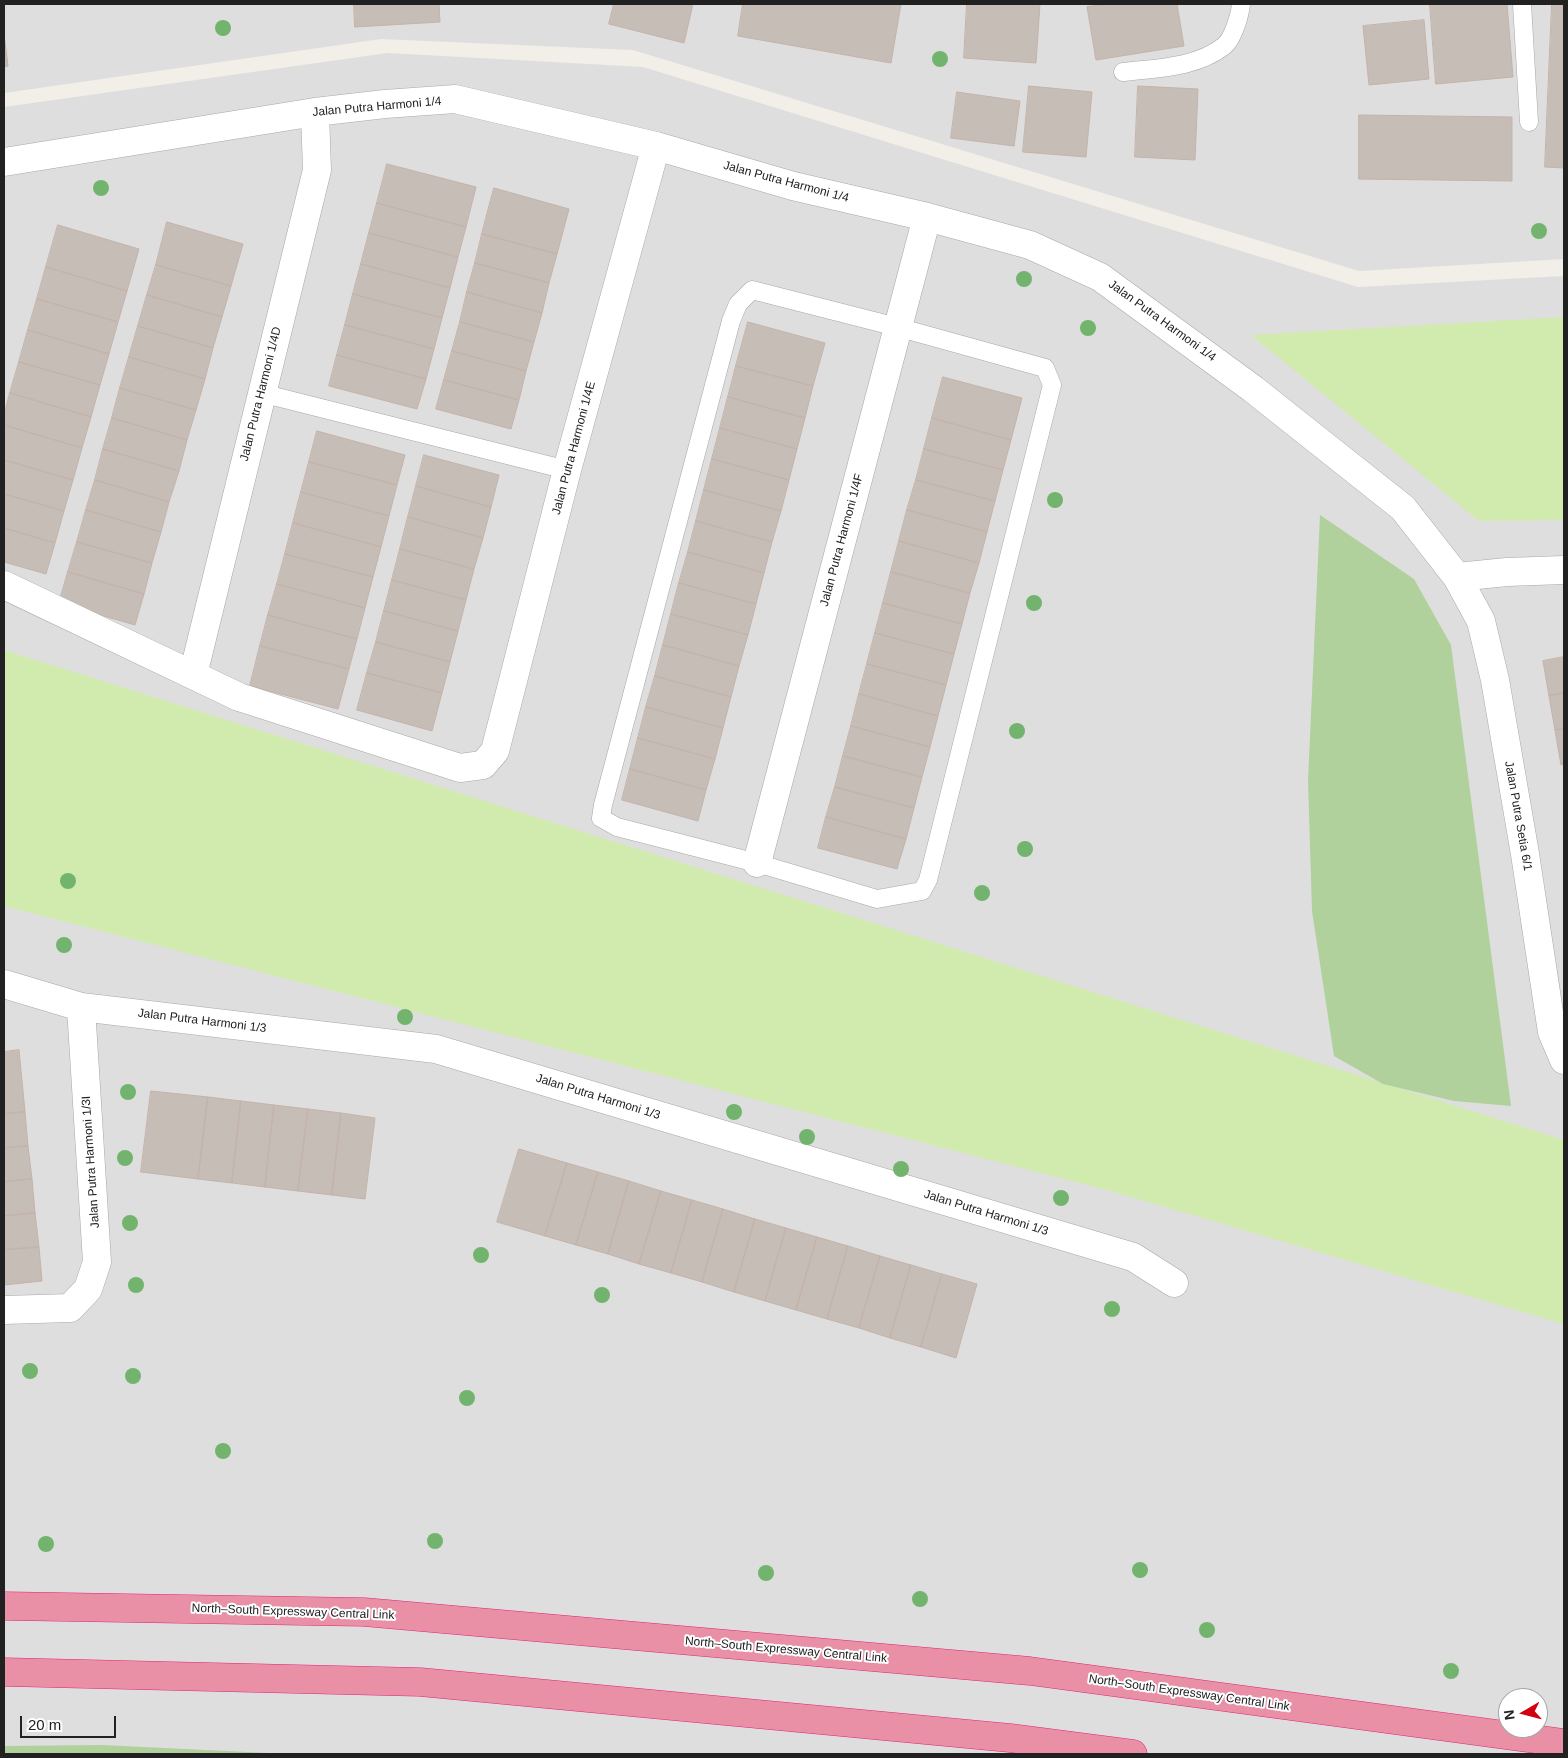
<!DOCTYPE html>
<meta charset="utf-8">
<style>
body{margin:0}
#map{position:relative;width:1568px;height:1758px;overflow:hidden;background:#f2eee8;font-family:Helvetica,sans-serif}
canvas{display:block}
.frame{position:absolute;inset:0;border:5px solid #212121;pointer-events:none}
.north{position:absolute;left:1498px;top:1688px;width:50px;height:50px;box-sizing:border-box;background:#fff;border:1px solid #a6a6a6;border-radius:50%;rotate:262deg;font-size:14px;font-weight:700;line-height:20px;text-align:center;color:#212121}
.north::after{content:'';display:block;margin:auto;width:18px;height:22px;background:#d20011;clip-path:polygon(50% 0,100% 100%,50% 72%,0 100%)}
.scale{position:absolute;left:20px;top:1716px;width:96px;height:22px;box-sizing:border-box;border:2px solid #212121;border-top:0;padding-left:6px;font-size:15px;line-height:18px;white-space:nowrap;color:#212121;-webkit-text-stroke:4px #fff;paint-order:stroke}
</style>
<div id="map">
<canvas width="1568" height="1758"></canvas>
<div class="frame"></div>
<div class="north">N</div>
<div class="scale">20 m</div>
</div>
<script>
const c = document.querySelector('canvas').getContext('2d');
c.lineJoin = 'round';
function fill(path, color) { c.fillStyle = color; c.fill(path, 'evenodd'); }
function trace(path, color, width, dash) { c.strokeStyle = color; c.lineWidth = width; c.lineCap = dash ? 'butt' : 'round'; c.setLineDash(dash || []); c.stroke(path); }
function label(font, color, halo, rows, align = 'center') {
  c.font = font + ' Helvetica,sans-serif'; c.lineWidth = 4; c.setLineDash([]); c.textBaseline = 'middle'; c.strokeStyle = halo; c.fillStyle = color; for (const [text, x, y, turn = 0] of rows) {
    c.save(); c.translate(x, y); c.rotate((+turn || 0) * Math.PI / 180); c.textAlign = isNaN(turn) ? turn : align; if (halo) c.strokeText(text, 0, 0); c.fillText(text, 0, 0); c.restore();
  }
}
const residential = new Path2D(`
 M4,4H1564V259L1359,271L633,50L381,39L4,93Z
 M388,53L643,67L1358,287L1564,276V1754H4V107ZM1508,1698H1538V1728H1508Z`);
const grass = new Path2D(`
 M1564,317V520L1479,521L1251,335Z
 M4,650L1564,1140V1324L1107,1190L4,906Z`);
const forest = new Path2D(`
 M1320,515L1414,579L1451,645L1511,1106L1454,1101L1383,1084L1334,1056L1312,911L1308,781Z
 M102,1745L290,1754H4V1746Z`);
const building = new Path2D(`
 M354,4H439L440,22L355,27Z
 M614,4H693L684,43L609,24Z
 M743,4H901L891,63L738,36Z
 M967,4H1040L1036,63L964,58Z
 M1109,4H1177L1184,46L1096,60L1087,7Z
 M1430,4H1507L1513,77L1436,84Z
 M1552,4H1564V168L1545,167Z
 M1424,20L1429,79L1369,85L1363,26Z
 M4,34L8,66L4,67Z
 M1029,86L1092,92L1086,157L1023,152Z
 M1138,86L1198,89L1195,160L1135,157Z
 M957,92L1020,101L1014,146L951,138Z
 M1359,115L1512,117V181L1359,179Z
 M387,164L476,187L466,227L377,203Z
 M494,188L569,209L557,254L482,234Z
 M377,203L466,227L458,257L369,233Z
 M167,222L243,244L231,286L156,265Z
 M58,225L139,249L127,291L46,267Z
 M369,233L458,257L450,288L361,264Z
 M482,234L557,254L549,283L475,263Z
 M475,263L549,283L542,313L467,292Z
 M361,264L450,288L442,318L353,294Z
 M156,265L231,286L222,317L147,295Z
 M46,267L127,291L118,322L37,299Z
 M467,292L542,313L534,342L460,322Z
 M353,294L442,318L434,349L345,325Z
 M147,295L222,317L213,348L138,326Z
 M37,299L118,322L109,354L28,330Z
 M460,322L534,342L526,371L452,351Z
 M748,322L825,343L813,386L736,366Z
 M345,325L434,349L426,379L337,355Z
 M138,326L213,348L205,379L129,357Z
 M28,330L109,354L100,385L19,362Z
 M452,351L526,371L519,400L444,380Z
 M337,355L426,379L417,409L329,386Z
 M129,357L205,379L196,410L120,388Z
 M19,362L100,385L91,417L10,393Z
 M736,366L813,386L805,418L728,397Z
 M943,377L1022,398L1011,440L932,418Z
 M444,380L519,400L511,429L436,409Z
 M120,388L196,410L187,440L112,418Z
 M10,393L91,417L82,448L4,425V415Z
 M728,397L805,418L797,449L720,428Z
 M112,418L187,440L179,471L103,449Z
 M932,418L1011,440L1003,470L924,449Z
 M4,425L82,448L73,480L4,460Z
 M720,428L797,449L789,480L712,459Z
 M317,431L405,455L397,485L309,462Z
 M103,449L179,471L169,502L95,480Z
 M924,449L1003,470L995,501L916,480Z
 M424,455L499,475L491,507L416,486Z
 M712,459L789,480L781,511L704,490Z
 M4,460L73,480L64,511L4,494Z
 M309,462L397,485L389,516L301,492Z
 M95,480L169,502L161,532L86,510Z
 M916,480L995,501L987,532L907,510Z
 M416,486L491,507L483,538L408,517Z
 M704,490L781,511L772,542L696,521Z
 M301,492L389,516L381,547L293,523Z
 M4,494L64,511L55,543L4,528Z
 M86,510L161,532L152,563L77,542Z
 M907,510L987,532L979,563L899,541Z
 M408,517L483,538L474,569L400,549Z
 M696,521L772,542L764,573L688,552Z
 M293,523L381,547L373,577L285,554Z
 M4,528L55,543L46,574L4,562Z
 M899,541L979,563L970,593L891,572Z
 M77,542L152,563L144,594L68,572Z
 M400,549L474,569L466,600L392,580Z
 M688,552L764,573L756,604L679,583Z
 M285,554L373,577L365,608L277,584Z
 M68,572L144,594L135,625L59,603Z
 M891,572L970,593L962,624L883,603Z
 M392,580L466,600L458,631L384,611Z
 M679,583L756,604L748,635L671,614Z
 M277,584L365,608L357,639L268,615Z
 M883,603L962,624L954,654L875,633Z
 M384,611L458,631L450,662L376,642Z
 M671,614L748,635L739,666L663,645Z
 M268,615L357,639L349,669L260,646Z
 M875,633L954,654L946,685L867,664Z
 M376,642L450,662L442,693L367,673Z
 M663,645L739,666L731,697L655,676Z
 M260,646L349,669L338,709L250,686Z
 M1564,657V693L1549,696L1543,661Z
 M867,664L946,685L938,716L859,694Z
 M367,673L442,693L432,731L357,710Z
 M655,676L731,697L723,728L646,707Z
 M1564,693V729L1555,730L1549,696Z
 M859,694L938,716L930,747L851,726Z
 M646,707L723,728L715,759L638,738Z
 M851,726L930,747L922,777L843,756Z
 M1564,729V764L1561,765L1555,730Z
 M638,738L715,759L706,790L630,769Z
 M843,756L922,777L914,808L835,787Z
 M630,769L706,790L698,821L622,800Z
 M835,787L914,808L906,839L826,817Z
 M826,817L906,839L897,869L818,848Z
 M19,1050L25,1112L4,1114V1052Z
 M151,1091L208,1097L198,1179L141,1172Z
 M208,1097L241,1101L232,1183L198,1179Z
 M241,1101L274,1105L265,1187L232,1183Z
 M274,1105L308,1109L298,1191L265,1187Z
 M308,1109L341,1113L332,1195L298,1191Z
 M25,1112L28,1146L4,1148V1114Z
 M341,1113L375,1118L365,1199L332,1195Z
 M28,1146L32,1179L4,1182V1148Z
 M519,1149L567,1163L545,1236L497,1222Z
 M567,1163L598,1172L576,1245L545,1236Z
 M598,1172L629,1181L608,1254L576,1245Z
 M32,1179L35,1213L4,1216V1182Z
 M629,1181L661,1191L639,1264L608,1254Z
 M661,1191L692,1200L671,1273L639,1264Z
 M692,1200L723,1209L702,1282L671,1273Z
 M723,1209L755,1219L734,1292L702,1282Z
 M35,1213L39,1247L4,1250V1216Z
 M755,1219L786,1228L765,1301L734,1292Z
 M786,1228L817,1237L796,1310L765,1301Z
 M817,1237L848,1246L827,1319L796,1310Z
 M848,1246L880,1256L859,1328L827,1319Z
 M39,1247L42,1281L4,1285V1250Z
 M880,1256L911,1265L890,1338L859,1328Z
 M911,1265L942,1274L921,1347L890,1338Z
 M942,1274L977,1284L956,1358L921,1347Z`);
const lane = new Path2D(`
 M1522,4L1529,122
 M1123,72C1156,68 1196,68 1224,46C1233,39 1240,15 1241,4
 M752,290L897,327L1045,368L1052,385L928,880L922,891L877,899L757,863L617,827L601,818L603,805L731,321L738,304Z
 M261,393L567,470`);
const street = new Path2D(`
 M4,162L315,112L385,104L455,99L656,146L793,186L927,217L1030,245L1100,277L1253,389L1403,508L1457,577L1481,621L1495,680L1525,854L1552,1032L1564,1060
 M1457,577L1507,572L1564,570
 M4,585L239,697L460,768L483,765L495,751L567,470L656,146
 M193,675L317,170L315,112
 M757,863L927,217
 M4,984L81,1007L436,1049L1133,1257L1174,1283
 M4,1310L70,1308L88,1289L97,1262L81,1007`);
const highway = new Path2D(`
 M4,1606L364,1612L1030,1671L1564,1743
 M4,1672L420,1682L1010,1738L1133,1754`);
const trees = [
 [223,28],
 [940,59],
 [101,188],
 [1539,231],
 [1024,279],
 [1088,328],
 [1055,500],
 [1034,603],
 [1017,731],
 [1025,849],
 [68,881],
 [982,893],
 [64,945],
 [405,1017],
 [128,1092],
 [734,1112],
 [807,1137],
 [125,1158],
 [901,1169],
 [1061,1198],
 [130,1223],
 [481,1255],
 [136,1285],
 [602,1295],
 [1112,1309],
 [30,1371],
 [133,1376],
 [467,1398],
 [223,1451],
 [435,1541],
 [46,1544],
 [1140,1570],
 [766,1573],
 [920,1599],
 [1207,1630],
 [1451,1671]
];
const streetNames = [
 ["Jalan Putra Harmoni 1/4",377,107,-5],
 ["Jalan Putra Harmoni 1/4",786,182,15],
 ["Jalan Putra Harmoni 1/4",1162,321,36],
 ["Jalan Putra Harmoni 1/4D",261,394,-76],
 ["Jalan Putra Harmoni 1/4E",574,448,-75],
 ["Jalan Putra Harmoni 1/4F",842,540,-75],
 ["Jalan Putra Setia 6/1",1518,816,80],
 ["Jalan Putra Harmoni 1/3",202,1021,7],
 ["Jalan Putra Harmoni 1/3",598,1097,17],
 ["Jalan Putra Harmoni 1/3I",91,1162,-94],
 ["Jalan Putra Harmoni 1/3",986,1213,17],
 ["North–South Expressway Central Link",293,1612,2],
 ["North–South Expressway Central Link",786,1650,5],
 ["North–South Expressway Central Link",1189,1693,8]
];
fill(residential, '#dfdede');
fill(grass, '#d1ebae');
fill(forest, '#b0d19c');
fill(building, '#c7bdb7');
trace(building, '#c4b3aa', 1);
trace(lane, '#a8a8a8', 19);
trace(street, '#a8a8a8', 29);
trace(highway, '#de2674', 29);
trace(lane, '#fff', 18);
trace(street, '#fff', 28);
trace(highway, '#e990a7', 28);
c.fillStyle = '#72b46e';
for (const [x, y] of trees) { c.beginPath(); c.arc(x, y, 8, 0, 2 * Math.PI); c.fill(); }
label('12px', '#212121', '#fff', streetNames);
</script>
